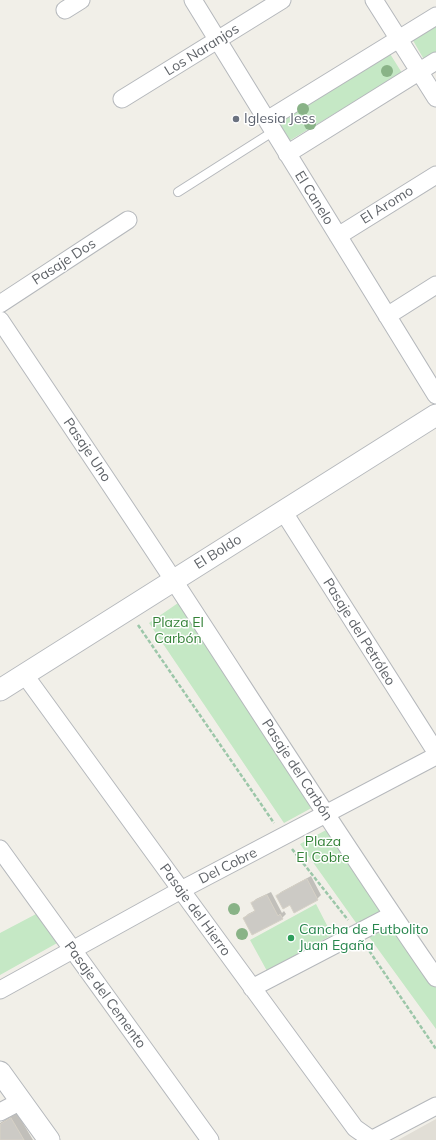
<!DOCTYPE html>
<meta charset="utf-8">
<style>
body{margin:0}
canvas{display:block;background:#f1efe8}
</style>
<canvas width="436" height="1140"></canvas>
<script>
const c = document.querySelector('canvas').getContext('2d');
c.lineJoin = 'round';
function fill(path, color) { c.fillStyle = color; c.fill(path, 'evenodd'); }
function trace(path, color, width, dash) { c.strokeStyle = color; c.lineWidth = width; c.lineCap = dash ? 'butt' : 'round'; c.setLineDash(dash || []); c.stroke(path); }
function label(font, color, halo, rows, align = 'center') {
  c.font = font + ' Mulish,sans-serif'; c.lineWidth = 3; c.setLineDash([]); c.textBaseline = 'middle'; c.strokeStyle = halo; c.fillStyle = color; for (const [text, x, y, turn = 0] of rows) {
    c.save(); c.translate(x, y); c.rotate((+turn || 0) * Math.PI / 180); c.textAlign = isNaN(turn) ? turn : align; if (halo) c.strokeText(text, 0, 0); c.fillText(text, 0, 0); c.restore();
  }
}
const education = new Path2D(`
 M436,1119V1140H398Z`);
const green = new Path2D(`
 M436,22V57L426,63L411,37Z
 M387,49L402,73L289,141L273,116Z
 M181,601L317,805L284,823L149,623Z
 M328,829L383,915L359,927L300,844Z
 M316,904L332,935L267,971L250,940Z
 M38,913L59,942L0,975V933Z
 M391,923L436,988V1029L367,934Z`);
const shadow = new Path2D(`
 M311,876L321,895L317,899L291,904L277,896L281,892Z
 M271,892L282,913L284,911L286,914L282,918H244L248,914L256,910L252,903L256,899Z
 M17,1113L33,1140H0V1123Z`);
const building = new Path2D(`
 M307,879L318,900L294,913L290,905L283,909L276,896Z
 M267,895L278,916L280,914L283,919L252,935L243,918L255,911L251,903Z
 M11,1118L24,1140H0V1125Z`);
const path = new Path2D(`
 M138,625L274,823
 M292,849L348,920
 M366,946L436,1049`);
const service = new Path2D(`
 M178,192L274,131`);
const minor = new Path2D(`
 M193,0L436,395
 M374,0L436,98
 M65,10L81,0
 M122,99L282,0
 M267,120L436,16
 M287,154L436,61
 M338,236L436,175
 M0,304L128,220
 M387,316L436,285
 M0,320C58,407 117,494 174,581C261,714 346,848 436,978
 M283,511L436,752
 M24,674L181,890L355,1128L372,1140
 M0,849L210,1140
 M252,988L392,915
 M0,990L181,890L436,756
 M0,1112L21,1101
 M371,1140L436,1106`);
const tertiary = new Path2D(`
 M0,690L436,415
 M0,1072L49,1140`);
const trees = [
 [387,71],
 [303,109],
 [310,124],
 [234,909],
 [242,934]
];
const markers = [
 [236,119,4,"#6b7280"],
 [291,938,4,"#2e9e5b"]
];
const streetNames = [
 ["Los Naranjos",202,50,-32],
 ["El Canelo",314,198,58],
 ["El Aromo",387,205,-32],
 ["Pasaje Dos",64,262,-33],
 ["Pasaje Uno",87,450,56],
 ["El Boldo",218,552,-32],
 ["Pasaje del Petróleo",359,632,58],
 ["Pasaje del Carbón",297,770,57],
 ["Del Cobre",228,866,-27],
 ["Pasaje del Hierro",195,910,54],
 ["Pasaje del Cemento",105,995,54]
];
const worshipNames = [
 ["Iglesia Jess",244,119]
];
const parkNames = [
 ["Plaza El",178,623],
 ["Carbón",178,639],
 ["Plaza",323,842],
 ["El Cobre",323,858]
];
const leisureNames = [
 ["Cancha de Futbolito",299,930],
 ["Juan Egaña",299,946]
];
fill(education, '#e1ded6');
fill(green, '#c5e8c5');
fill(shadow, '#0003');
fill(building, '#cccac5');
trace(building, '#d6d1c6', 1);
trace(service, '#b5b8bc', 10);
trace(minor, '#b5b8bc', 19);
trace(tertiary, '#b5b8bc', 23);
trace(path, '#9cc7a9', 2.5, [4, 2]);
trace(service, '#fff', 8);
trace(minor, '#fff', 17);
trace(tertiary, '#fff', 21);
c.fillStyle = '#89b387';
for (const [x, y] of trees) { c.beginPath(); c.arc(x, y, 6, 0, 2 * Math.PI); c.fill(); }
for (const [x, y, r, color] of markers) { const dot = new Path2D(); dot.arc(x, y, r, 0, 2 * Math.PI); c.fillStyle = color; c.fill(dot); trace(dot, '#fff', 1.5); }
label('14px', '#5f6368', '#fff', streetNames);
label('14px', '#5b616d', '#fff', worshipNames, 'left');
label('14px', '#348238', '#fff', parkNames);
label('14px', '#27864d', '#fff', leisureNames, 'left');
</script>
